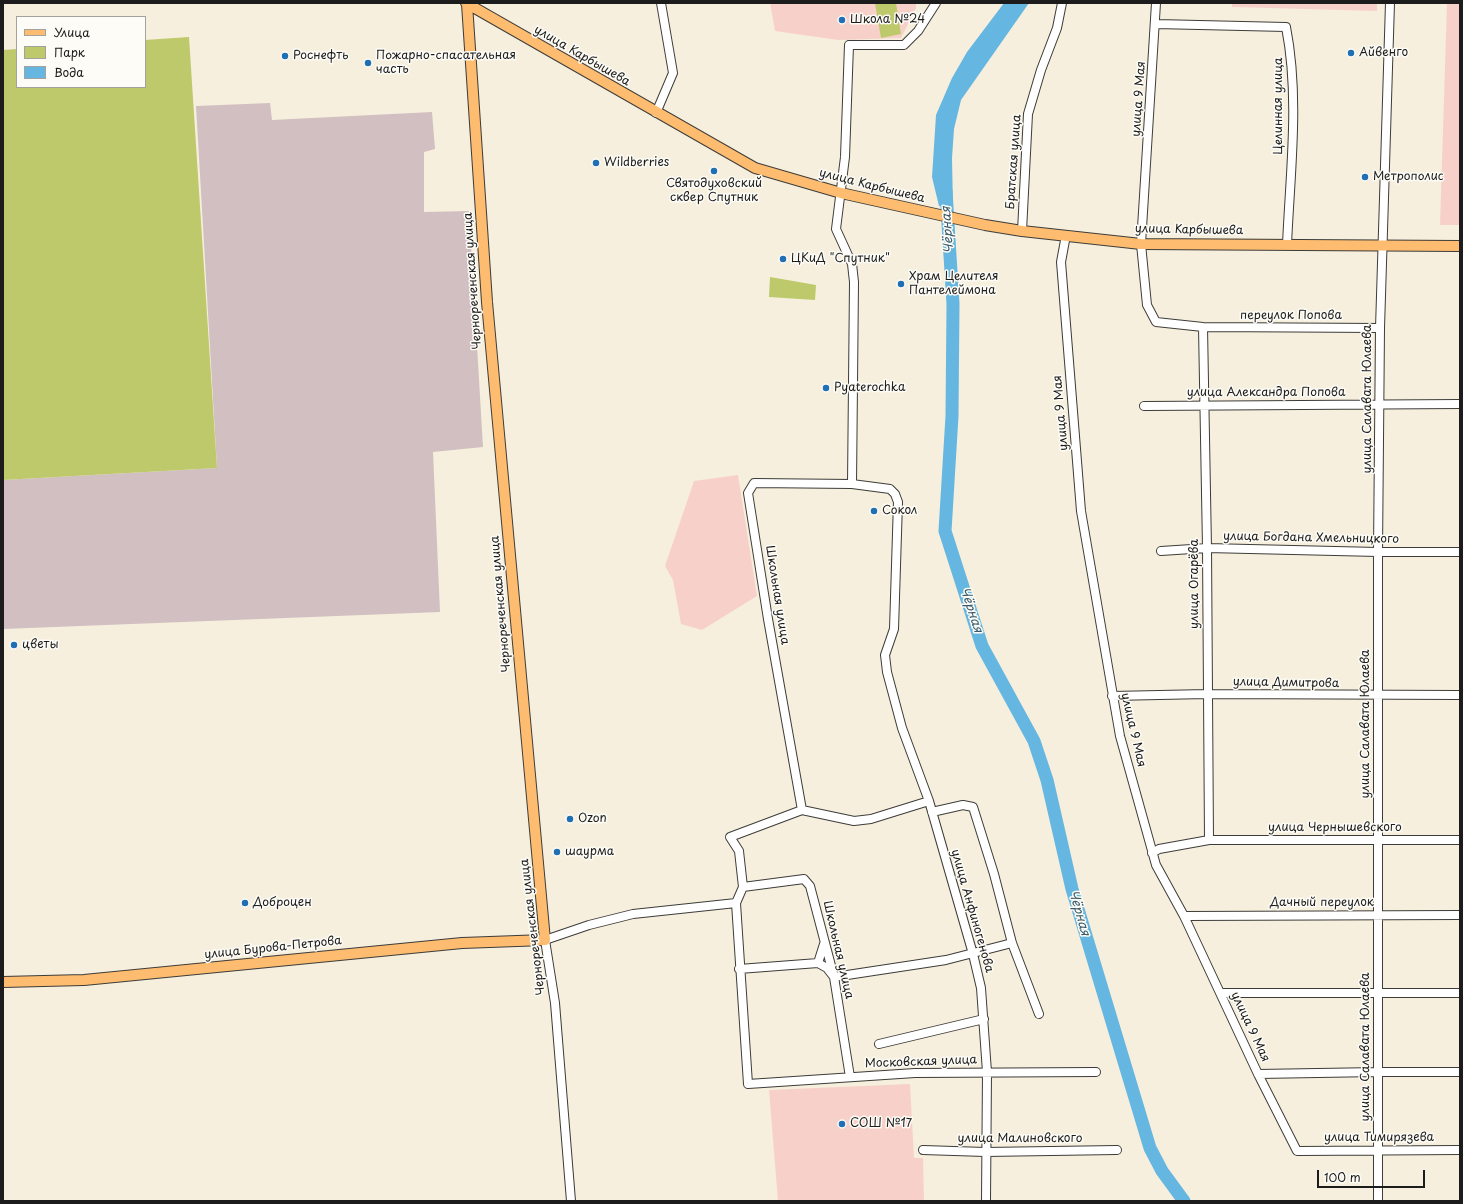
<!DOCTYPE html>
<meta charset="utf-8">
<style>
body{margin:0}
#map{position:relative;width:1463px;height:1204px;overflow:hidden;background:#f6efdd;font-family:"Playpen Sans",sans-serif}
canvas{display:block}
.frame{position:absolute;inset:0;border:4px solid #1c1c1c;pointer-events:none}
.legend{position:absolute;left:16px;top:16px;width:130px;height:72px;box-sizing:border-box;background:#fdfcf7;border:1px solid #a3a29f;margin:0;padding:5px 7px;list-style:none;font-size:12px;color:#1c1c1c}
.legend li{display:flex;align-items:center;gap:8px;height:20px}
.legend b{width:20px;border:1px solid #a3a29f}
.scale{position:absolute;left:1317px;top:1170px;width:108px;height:18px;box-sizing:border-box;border:2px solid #1c1c1c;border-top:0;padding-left:5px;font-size:12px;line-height:14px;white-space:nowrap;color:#1c1c1c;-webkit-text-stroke:3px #fdfcf7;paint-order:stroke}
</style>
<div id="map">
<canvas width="1463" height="1204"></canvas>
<div class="frame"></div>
<ul class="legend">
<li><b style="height:5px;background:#fdbc70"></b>Улица</li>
<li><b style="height:11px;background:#bdc96b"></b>Парк</li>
<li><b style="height:11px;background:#65b7e1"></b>Вода</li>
</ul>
<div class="scale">100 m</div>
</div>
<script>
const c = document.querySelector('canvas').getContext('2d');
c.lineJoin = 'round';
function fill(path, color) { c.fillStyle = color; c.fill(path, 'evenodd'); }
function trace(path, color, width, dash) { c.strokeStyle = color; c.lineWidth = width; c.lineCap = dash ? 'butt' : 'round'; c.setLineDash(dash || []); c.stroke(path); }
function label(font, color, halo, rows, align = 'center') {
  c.font = font + ' "Playpen Sans",sans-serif'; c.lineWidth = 3; c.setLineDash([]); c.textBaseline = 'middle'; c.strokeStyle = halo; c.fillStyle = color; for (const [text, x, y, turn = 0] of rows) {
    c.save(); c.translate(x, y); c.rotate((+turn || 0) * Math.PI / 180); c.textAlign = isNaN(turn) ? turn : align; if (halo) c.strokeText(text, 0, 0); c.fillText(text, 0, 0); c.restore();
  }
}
const built = new Path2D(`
 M770,3H916V8L901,38L838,40L775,31Z
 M1232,3H1377V11L1232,7Z
 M1447,3H1460V225H1440Z
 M738,475L757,596L702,630L681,624L673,580L665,566L694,481Z
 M910,1084L914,1158H923L924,1201H778L769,1090Z`);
const industrial = new Path2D(`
 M270,103L272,120L432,112L435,149L424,152V212L469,211L483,447L433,452L440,612L3,629V480L217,468L196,106Z`);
const green = new Path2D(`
 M875,3H896L901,34L881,38Z
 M189,37L217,468L3,480V50L17,49V87H145V40Z
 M770,277L816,285L815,300L769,297Z`);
const water = new Path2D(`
 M1004,3H1029L961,100L954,129L952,158L953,208L939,206L932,177L936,115L952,78L967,52Z`);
const river = new Path2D(`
 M946,191L953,304L952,416L945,531L982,646L1034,741L1047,780L1072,889L1150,1148L1162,1171L1184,1201`);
const minor = new Path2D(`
 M936,3L918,31L904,45H849L845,157L836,229L852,264L854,282L852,484L890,489L895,494L898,502L894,629L885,655L887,672L902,728L929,801L973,954L981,988L987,1072L986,1201
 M1156,3L1141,244L1147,305L1156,322L1203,327L1380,328
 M1156,24L1286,27C1300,98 1290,173 1287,245
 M656,113L673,73L661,3
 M1022,231L1028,114L1041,70L1057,28L1062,3
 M1066,235L1061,262L1081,511L1120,736L1156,865L1184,916L1258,1074L1297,1151L1460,1150
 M1203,327L1207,548L1209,840
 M1144,406L1460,404
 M1161,551L1207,548L1378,552H1460
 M1112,696L1207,694L1460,695
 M802,810L768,619L748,493L754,483L852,484
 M932,812L963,805L973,807L994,874L1012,943L1039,1014
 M1152,853L1159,849L1209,840H1460
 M743,887L804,879L810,886L834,977L850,1077
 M736,903L743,887L739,851L730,837L802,810L854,821L871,819L929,801
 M1184,916L1460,915
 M818,963L824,944
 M739,969L818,963L827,968L834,977L946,960L1012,943
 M1221,993H1460
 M879,1044L984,1019
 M1258,1074L1378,1072H1460
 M923,1150L985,1152L1117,1150
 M571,1201L555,1003L545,940L589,925L633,914L736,903L748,1084L915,1073L1096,1072
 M1378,1201V552L1380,328L1390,3`);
const major = new Path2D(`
 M466,3L755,168L841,193L985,225L1022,231L1141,244L1460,246
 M3,982L84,980L462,943L545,940L487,302L467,4`);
const markers = [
 [842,20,4,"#1f6fb2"],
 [1351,53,4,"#1f6fb2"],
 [285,56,4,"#1f6fb2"],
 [368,63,4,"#1f6fb2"],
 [596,163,4,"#1f6fb2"],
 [714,171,4,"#1f6fb2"],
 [1365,177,4,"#1f6fb2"],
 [783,259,4,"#1f6fb2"],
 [901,284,4,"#1f6fb2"],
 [826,388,4,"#1f6fb2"],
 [874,511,4,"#1f6fb2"],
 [14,645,4,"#1f6fb2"],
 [570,819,4,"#1f6fb2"],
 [557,852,4,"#1f6fb2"],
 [245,903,4,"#1f6fb2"],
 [842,1124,4,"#1f6fb2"]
];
const poiNames = [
 ["Школа №24",850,20],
 ["Айвенго",1359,53],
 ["Роснефть",293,56],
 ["Пожарно-спасательная",376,56],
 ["часть",376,70],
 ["Wildberries",604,163],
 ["Метрополис",1373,177],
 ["Святодуховский",714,184,"center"],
 ["сквер Спутник",714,198,"center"],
 ["ЦКиД \"Спутник\"",791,259],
 ["Храм Целителя",909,277],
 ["Пантелеймона",909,291],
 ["Pyaterochka",834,388],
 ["Сокол",882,511],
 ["цветы",22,645],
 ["Ozon",578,819],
 ["шаурма",565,852],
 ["Доброцен",253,903],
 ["СОШ №17",850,1124]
];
const streetNames = [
 ["улица Карбышева",582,56,30],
 ["улица 9 Мая",1139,99,-86],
 ["Целинная улица",1279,106,-90],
 ["Братская улица",1014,162,-86],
 ["улица Карбышева",872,186,14],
 ["улица Карбышева",1189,230,1],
 ["Чернореченская улица",473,281,-94],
 ["переулок Попова",1291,316],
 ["улица Александра Попова",1266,393],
 ["улица Салавата Юлаева",1368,399,-90],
 ["улица 9 Мая",1061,413,-95],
 ["улица Богдана Хмельницкого",1311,538,1],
 ["улица Огарёва",1195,584,-90],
 ["Школьная улица",777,595,81],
 ["Чернореченская улица",501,604,-95],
 ["улица Димитрова",1286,683,1],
 ["улица Салавата Юлаева",1366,724,-90],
 ["улица 9 Мая",1133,730,77],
 ["улица Чернышевского",1335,828],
 ["Дачный переулок",1322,903],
 ["улица Анфиногенова",972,911,74],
 ["Чернореченская улица",533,927,-97],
 ["улица Бурова-Петрова",273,948,-6],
 ["Школьная улица",838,950,77],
 ["улица 9 Мая",1250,1027,65],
 ["улица Салавата Юлаева",1366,1047,-90],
 ["Московская улица",921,1062,-2],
 ["улица Тимирязева",1379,1138],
 ["улица Малиновского",1020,1139]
];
const waterNames = [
 ["Чёрная",948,230,-94],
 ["Чёрная",971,610,72],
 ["Чёрная",1079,913,74]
];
fill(built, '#f7d1c9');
fill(industrial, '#d2bfc1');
fill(green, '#bdc96b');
fill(water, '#65b7e1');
trace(river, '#65b7e1', 13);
trace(minor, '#3d3c39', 10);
trace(major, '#3d3c39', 12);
trace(minor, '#fff', 8);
trace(major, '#fdbc70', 10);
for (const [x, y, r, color] of markers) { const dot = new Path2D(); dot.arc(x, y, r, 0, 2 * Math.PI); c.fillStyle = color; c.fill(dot); trace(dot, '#fdfcf7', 1.5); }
label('12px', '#1c1c1c', '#fdfcf7', poiNames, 'left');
label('12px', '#1c1c1c', '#fdfcf7', streetNames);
label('italic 13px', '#395a6b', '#fdfcf7', waterNames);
</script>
